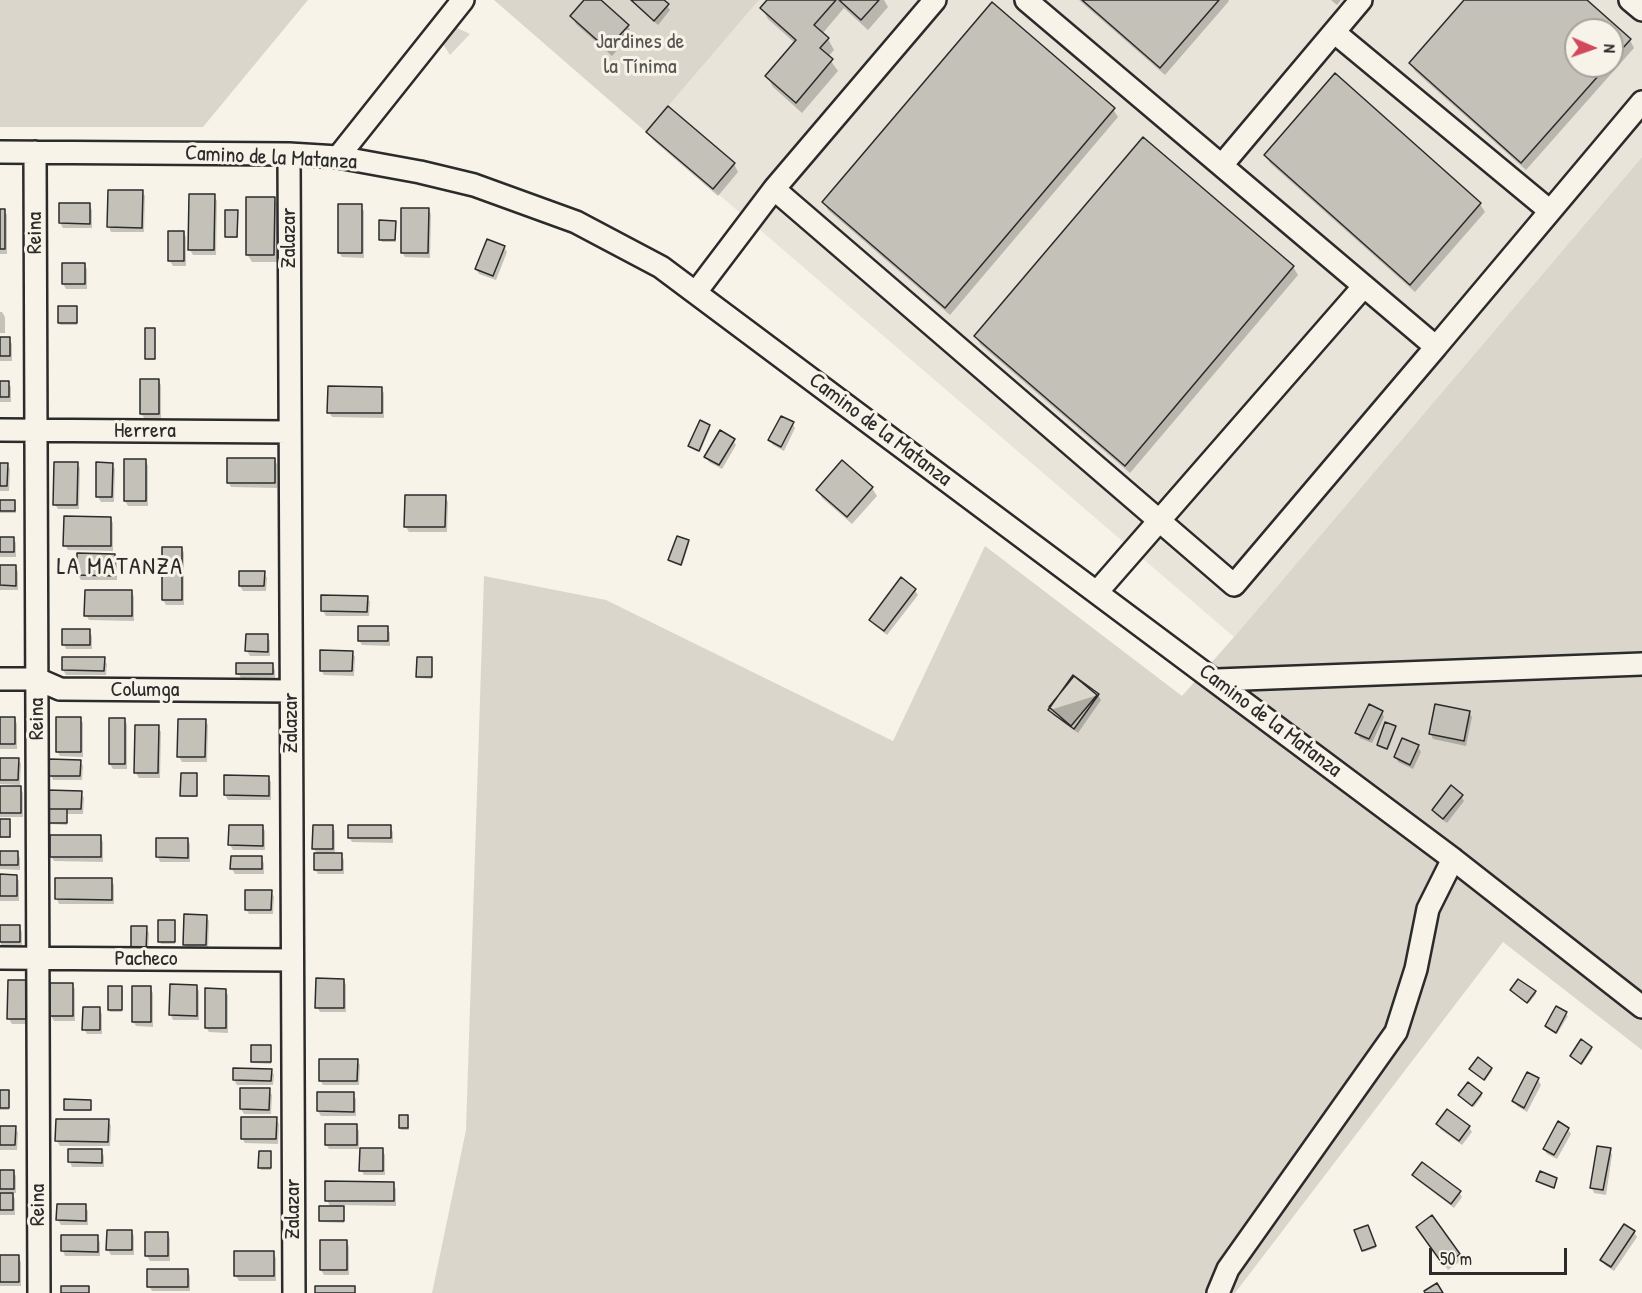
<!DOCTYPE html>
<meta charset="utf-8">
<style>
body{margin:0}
#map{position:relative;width:1642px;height:1293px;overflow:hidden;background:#f7f3e8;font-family:"Patrick Hand",sans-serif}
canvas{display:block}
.north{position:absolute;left:1564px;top:18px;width:60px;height:60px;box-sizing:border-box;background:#f7f3e8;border:2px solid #a5a39c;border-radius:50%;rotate:92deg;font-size:16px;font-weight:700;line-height:24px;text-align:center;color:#2b2b2b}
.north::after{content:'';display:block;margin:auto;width:21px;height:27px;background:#d1495b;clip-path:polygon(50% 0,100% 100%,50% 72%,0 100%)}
.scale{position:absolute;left:1429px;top:1248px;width:138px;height:27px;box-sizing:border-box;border:3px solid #2b2b2b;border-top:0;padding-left:8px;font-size:18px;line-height:21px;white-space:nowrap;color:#2b2b2b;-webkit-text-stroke:4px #f7f3e8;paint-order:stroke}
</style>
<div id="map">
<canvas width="1642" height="1293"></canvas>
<div class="north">N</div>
<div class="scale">50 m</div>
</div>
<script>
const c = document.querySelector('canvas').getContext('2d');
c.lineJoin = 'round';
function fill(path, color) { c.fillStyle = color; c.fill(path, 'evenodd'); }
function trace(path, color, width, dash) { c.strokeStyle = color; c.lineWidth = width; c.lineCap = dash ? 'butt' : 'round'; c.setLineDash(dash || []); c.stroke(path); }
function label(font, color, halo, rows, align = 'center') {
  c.font = font + ' "Patrick Hand",sans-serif'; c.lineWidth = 6; c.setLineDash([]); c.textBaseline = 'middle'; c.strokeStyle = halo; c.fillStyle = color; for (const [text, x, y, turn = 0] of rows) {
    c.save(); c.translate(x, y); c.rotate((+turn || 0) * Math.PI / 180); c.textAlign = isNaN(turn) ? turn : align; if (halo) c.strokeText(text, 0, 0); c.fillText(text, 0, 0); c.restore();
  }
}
const built = new Path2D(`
 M759,0H1642V157L1234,637L646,132ZM1576,30H1612V66H1576Z`);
const green = new Path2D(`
 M0,0H308L203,127H0Z
 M494,0H759L646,132Z
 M455,27L470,34L450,55L441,41L450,29Z
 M1642,157V1050L1503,942L1235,1293H432L466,1130L484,576L606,600L893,741L985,546L1182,696L1234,637Z`);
const shadow = new Path2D(`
 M586,0H599L628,26L632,34L612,56L576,24L572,16Z
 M630,0H662L670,10L658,25Z
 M769,0H884L888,7L868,30L844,8L822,34L828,39L834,50L828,57L838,71L802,113L773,87L767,76L795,43L768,19L762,8Z
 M1079,0H1228L1229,1L1165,75Z
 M1331,0H1341L1337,5Z
 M1466,0H1585L1630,40L1634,48L1526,170L1415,71L1410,63ZM1576,30H1612V66H1576Z
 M1335,76L1480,204L1485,212L1415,292L1270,163L1265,155Z
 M1113,109L1118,117L950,315L828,210L824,202Z
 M648,132L734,164L738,172L718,196L653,140Z
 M1144,139L1293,267L1298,275L1130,473L980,344L976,336Z
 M142,191L145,196L144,232H111L109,227Z
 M214,196L217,201L216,255H193L190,250Z
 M274,198L278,206V262H252L247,254Z
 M61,204L89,205L92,210V228H63L60,223Z
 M361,206L364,211V258L342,257L339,252Z
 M428,209L431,214L430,258L405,257L402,252Z
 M0,210H4L7,215V254H0Z
 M237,211L238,238H227L226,237Z
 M396,224V242H382L381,240Z
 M183,232L186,237V266H173L170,261Z
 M504,247L507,252L496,280L479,274L476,269Z
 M84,264L87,269V289H66L63,284Z
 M76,308L77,325H60L59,323Z
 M0,312H2L5,317V333H0Z
 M154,330L155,360H148L147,358Z
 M0,339H9L12,344V361H0Z
 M158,380L161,385V419L144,418L141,413Z
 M0,382H8L11,387V402H0Z
 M381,388L384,393V418L332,417L329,412Z
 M792,423L795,428L784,451L773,445L770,440Z
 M709,427L710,429L700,452L691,448L689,446Z
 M733,440L736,445L722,469L709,462L706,457Z
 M274,459L277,464V488L231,487L228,482Z
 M146,461L148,466V506H128L125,501Z
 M842,462L872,488L877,496L852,524L822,498L818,490Z
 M77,463L80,468L79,509H58L55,504Z
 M0,464H7L10,469L9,491H0Z
 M112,464L115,469L114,502H101L98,497Z
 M445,497L448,502L447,532H409L406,527Z
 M0,501L15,502L16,513H0Z
 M110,518L113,523V551L68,550L65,545Z
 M0,538H13L16,543V557H0Z
 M688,542L689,544L682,566L671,562L670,560Z
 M182,548L184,553V605H166L163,600Z
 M114,555L117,560V580H81L78,575Z
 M0,567H15L18,572V590H0Z
 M264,573L267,578L266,591H243L240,586Z
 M915,590L918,595L887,635L874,625L871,620Z
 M132,592L134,597V621L89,620L86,615Z
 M367,597L370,602L369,616H326L323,611Z
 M387,628L390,633V646L362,645L359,640Z
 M89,631L92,636V649H66L64,644Z
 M267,636L270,641V656H250L247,651Z
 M352,652L355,657L354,676L324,675L321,670Z
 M104,659L107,664L106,675H66L63,670Z
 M432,660V679L419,678L418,676Z
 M272,665L275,670V679L241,678L238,673Z
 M1098,695L1101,700L1078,733L1053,715L1050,710Z
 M1382,712L1384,717L1372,743L1360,738L1357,733Z
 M1469,712L1472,717L1466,746L1433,739L1431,734Z
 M80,718L83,723V757L60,756L57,751Z
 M0,719H15L17,724V749H0Z
 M124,719L127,724V769H113L110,764Z
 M205,720L208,725L207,762H182L179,757Z
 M158,727L161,732L160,778H139L136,773Z
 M1395,727L1396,729L1388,750L1379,747L1378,745Z
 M1418,747L1421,752L1413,769L1398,762L1396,757Z
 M0,759H18L21,764L20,785L0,784Z
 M80,761L83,766L82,780H53L51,775Z
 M196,775L197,797H183L182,795Z
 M268,777L271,782V800H228L225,795Z
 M0,787L20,788L23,793V817H0Z
 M81,793L84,798L83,814H67V825L49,824L48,822Z
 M1461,796L1464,801L1447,823L1436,815L1433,810Z
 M0,820H10L11,838H0Z
 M262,826L265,831V850H233L230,845Z
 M332,826L335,831V855H341L344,860V874H318L315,869L318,855L314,849Z
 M390,827L393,832V843L352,842L349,837Z
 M100,837L103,842V862L54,861L51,856Z
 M158,839H187L190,844V862H160L158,857Z
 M0,853H17L20,858V870L0,869Z
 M261,858L264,863V874H235L232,869Z
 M0,876H16L19,881V901H0Z
 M111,880L114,885V904H59L57,899Z
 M271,892L274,897L273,914H249L246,909Z
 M206,916L209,921L208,950H187L185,945Z
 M174,921L175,944H161L160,942Z
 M0,926L19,927L22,932V946H1Z
 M146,928L149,933L148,955H135Z
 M344,980L346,985V1012H320L317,1007Z
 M25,982L28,986V1024H12L9,1019Z
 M72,984L75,989V1021H54L51,1016Z
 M171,986H196L199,991V1020H173L171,1015Z
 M110,988H121L123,990L122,1012H110L109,1010Z
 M150,988L153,993V1027L136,1026L133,1021Z
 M225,990L228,995V1033L209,1032L206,1027Z
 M1513,992H1535L1536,994L1529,1003Z
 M1557,1008L1568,1016L1557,1034L1547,1026Z
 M99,1009L102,1014V1034H87L84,1029Z
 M270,1047L271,1064L253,1063L252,1062Z
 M1591,1048L1592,1050L1582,1065L1572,1056Z
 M357,1060L360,1065L359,1085H323L320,1080Z
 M1471,1069H1491L1492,1071L1485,1081Z
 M271,1070L274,1075L273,1085H237L234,1080Z
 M1538,1080L1541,1085L1527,1112L1517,1106L1514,1101Z
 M269,1090L272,1095L271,1114H244L241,1109Z
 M0,1091H9L10,1093L9,1110H0Z
 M353,1094L356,1099V1116H321L318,1111Z
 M1481,1094L1482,1096L1474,1107L1461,1097Z
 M90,1101L91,1111H67L66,1109Z
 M408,1117L409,1130H401L400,1128Z
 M276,1119L279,1124L278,1144L245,1143L242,1138Z
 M108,1121L111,1126L110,1146H60L57,1141Z
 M1438,1124L1469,1127L1472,1132L1462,1145L1440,1129Z
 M356,1126L359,1131V1149H329L326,1144Z
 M0,1127L15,1128L18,1133L17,1150H0Z
 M1568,1129L1571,1134L1557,1159L1547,1154L1544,1149Z
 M382,1150L385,1155V1175H364L361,1170Z
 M1610,1150L1612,1155L1606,1195L1594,1193L1592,1188Z
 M101,1151L104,1156V1167H72L70,1162Z
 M270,1153L271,1170H261L260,1168Z
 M0,1171H13L16,1176V1193H12L15,1199V1215H0Z
 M1414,1175L1459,1192L1462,1197L1454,1208L1417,1180Z
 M1556,1179L1555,1189L1538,1181Z
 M393,1184L396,1189V1206L342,1205L344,1210V1223L321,1222L320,1220L331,1208L327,1200Z
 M85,1206L88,1211V1225H61L58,1220Z
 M1432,1217L1462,1260L1448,1270L1421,1232Z
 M1368,1229L1376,1248L1364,1252L1356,1231Z
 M131,1231L134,1236V1255H111L108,1250Z
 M1634,1232L1637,1237L1614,1271L1605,1265L1602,1260Z
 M167,1233L170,1238V1261H150L147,1256Z
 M97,1237L100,1242V1256H65L63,1251Z
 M347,1242L349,1247V1275H324L321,1270Z
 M273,1253L276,1258V1281H239L236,1276Z
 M0,1257H18L21,1262V1286H0Z
 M188,1271L190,1276V1291H152L149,1286Z`);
const building = new Path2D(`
 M584,0H601L629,25L607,49L570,16Z
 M631,0H664L669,4L654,21Z
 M767,0H836L814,25L829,38L820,48L833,59L796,103L765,76L796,40L760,8Z
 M839,0H879L861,20Z
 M1082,0H1219L1160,68Z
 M1464,0H1587L1631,39L1612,60V30H1576V66H1607L1521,163L1409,63Z
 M992,2L1115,108L945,308L822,202Z
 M1335,73L1481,203L1410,285L1264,155Z
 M668,106L735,163L713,189L646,132Z
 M1143,137L1294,266L1125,466L974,336Z
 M108,190H143L142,228L107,227Z
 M189,194H215L214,250H188Z
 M246,197H275L274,255H246Z
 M59,203H90V224L59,223Z
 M338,204H362V253H338Z
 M401,208H429L428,253H401Z
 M0,209H5V249H0Z
 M225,210H238L237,237H225Z
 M379,220L396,221L395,240H379Z
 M168,231H184V261H168Z
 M487,239L505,246L493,276L475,269Z
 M62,263H85V284H62Z
 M58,306H77V323H58Z
 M145,328H155V359H145Z
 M0,337H10V356H0Z
 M140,379H159V414H140Z
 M0,381H9V397H0Z
 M328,386L382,387V413H327Z
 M781,416L794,422L781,447L768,440Z
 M700,420L710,425L699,451L688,446Z
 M720,430L735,439L719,465L704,457Z
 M227,458H275V483H227Z
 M124,459H146V501H124Z
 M842,460L873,487L847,517L816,490Z
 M54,462H78L77,505H53Z
 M96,462L113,463L112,497H96Z
 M0,463H8L7,486H0Z
 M405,495H446L445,527H404Z
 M0,500H15V511H0Z
 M64,516L111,517V546H63Z
 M677,536L689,540L681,565L668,560Z
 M0,537H14V552H0Z
 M162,547H182V600H162Z
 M77,553L115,554V576L77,575Z
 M0,565H16V586L0,585Z
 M239,571H265L264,586H239Z
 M901,577L916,589L884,631L869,620Z
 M85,590H132V616H84Z
 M321,595L368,596L367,612L321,611Z
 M358,626H388V641H358Z
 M62,629H90V645H62Z
 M246,634H268V652L245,651Z
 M320,650L353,651L352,671H320Z
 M62,657H105L104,671L62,670Z
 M417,657H432V677H416Z
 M236,663H273V674H236Z
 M1073,675L1099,694L1074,729L1048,710Z
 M1074,676L1097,695L1071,726L1049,707Z
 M1369,704L1383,711L1369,739L1355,733Z
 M1435,704L1470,711L1464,741L1429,734Z
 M0,717H15V744H0Z
 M56,717H81V752H56Z
 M109,718H125V764H109Z
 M178,719H206L205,757H177Z
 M1385,722L1396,726L1387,749L1377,745Z
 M135,725H159L158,773H134Z
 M1402,738L1419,745L1410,765L1394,757Z
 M0,758H19L18,780H0Z
 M49,759L81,760L80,776H49Z
 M181,773H197V796H180Z
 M224,775L269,776V796L224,795Z
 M1451,785L1463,795L1443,819L1432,810Z
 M0,786H21V813H0Z
 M47,790L82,791L81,809H47Z
 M47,809H67V823H47Z
 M0,819H10V837H0Z
 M229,825H263V846L228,845Z
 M313,825H333V849H312Z
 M348,825H391V838H348Z
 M50,835H101V857H50Z
 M156,838H188V858L156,857Z
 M0,851H18V865H0Z
 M314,853H342V870H314Z
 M231,856H262V869H230Z
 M0,874L17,875V896H0Z
 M55,878H112V900L55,899Z
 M245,890H272L271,910H245Z
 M184,914L207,915L206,945H183Z
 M158,920H175V942H158Z
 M0,925H20V942H0Z
 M131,926H147L146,951H131Z
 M316,978L344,979V1008H315Z
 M1518,979L1536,991L1527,1003L1510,990Z
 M8,980H26V1019H7Z
 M50,983H73V1016H49Z
 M170,984L197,985V1016L169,1015Z
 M108,986H122V1010H108Z
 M132,986H151V1022H132Z
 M205,988L226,989V1028H205Z
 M1556,1006L1567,1012L1556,1033L1545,1026Z
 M83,1007H100V1030H82Z
 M1581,1039L1592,1047L1581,1064L1570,1056Z
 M251,1045H271V1062H251Z
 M1478,1057L1492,1068L1484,1080L1469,1069Z
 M319,1059H358L357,1081H319Z
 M233,1068L272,1069L271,1081L233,1080Z
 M1527,1072L1539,1078L1524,1108L1512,1101Z
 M1468,1082L1482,1093L1472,1106L1458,1095Z
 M240,1088H270L269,1110L240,1109Z
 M0,1090H9V1108H0Z
 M317,1092H354V1112L317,1111Z
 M64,1099L91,1100V1110H64Z
 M1447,1109L1470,1126L1459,1141L1436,1124Z
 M399,1115H408V1128H399Z
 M241,1117H277L276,1139H241Z
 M56,1119H109L108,1142L55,1141Z
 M1558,1121L1569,1128L1554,1155L1543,1149Z
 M325,1124H357V1145H325Z
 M0,1126H16L15,1145H0Z
 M1597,1146L1611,1148L1603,1190L1590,1188Z
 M360,1148H383V1171H359Z
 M68,1149H102V1163L68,1162Z
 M259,1151H271V1168H258Z
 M1422,1162L1461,1191L1451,1204L1412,1175Z
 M0,1170H14V1189H0Z
 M1540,1171L1557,1178L1554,1188L1536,1181Z
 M325,1181L394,1182V1201H325Z
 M0,1193H13V1210H0Z
 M57,1204H86V1221L56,1220Z
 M319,1206H344V1221H319Z
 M1432,1215L1460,1254L1444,1266L1416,1227Z
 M1624,1224L1635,1231L1611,1267L1600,1260Z
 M1368,1225L1376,1246L1362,1251L1354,1230Z
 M107,1230H132V1250H106Z
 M145,1232H168V1256H145Z
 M61,1235H98V1252L61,1251Z
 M320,1240H347V1270H320Z
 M234,1251H274V1276H234Z
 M0,1255H19V1282H0Z
 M147,1269H188V1287H147Z
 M1437,1283L1443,1293H1425L1424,1291Z
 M61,1286H89V1293H61Z
 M315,1286H355V1293H315Z`);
const minor = new Path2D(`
 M935,0L774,189L1234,585L1436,347
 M1026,0L1436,347L1642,102
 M1630,0L1642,10
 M1334,32L1550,211
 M0,152L289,154L338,157L420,172L474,185L576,222L661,267L1453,859L1642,1007
 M35,152L39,1293
 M289,154L294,1293
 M338,157L463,0
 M1222,165L1361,0
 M696,292L774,189
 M0,430L290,432
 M1097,592L1364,286
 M0,679H37L60,689L291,691
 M1217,680L1642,664
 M0,958L292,960
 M1218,1293L1228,1269L1396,1032L1416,969L1428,909L1453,859`);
const parkNames = [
 ["Jardines de",640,42],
 ["la Tínima",640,67]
];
const streetNames = [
 ["Camino de la Matanza",271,158,3],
 ["Reina",35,233,-90],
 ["Zalazar",289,238,-90],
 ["Camino de la Matanza",880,430,37],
 ["Herrera",145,431],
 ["Columga",145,690],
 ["Reina",37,719,-90],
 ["Camino de la Matanza",1270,721,37],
 ["Zalazar",291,723,-90],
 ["Pacheco",146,959],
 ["Reina",38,1205,-90],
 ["Zalazar",293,1209,-90]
];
const neighbourhoodNames = [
 ["LA MATANZA",120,568]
];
fill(built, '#e8e4da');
fill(green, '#dad6cc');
fill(shadow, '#0003');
fill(building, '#c4c1b9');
trace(building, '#2b2b2b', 1.5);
trace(minor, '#2b2b2b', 26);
trace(minor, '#f7f3e8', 21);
label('22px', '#575653', '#f7f3e8', parkNames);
label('22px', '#2b2b2b', '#f7f3e8', streetNames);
c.letterSpacing = '1.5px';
label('24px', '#2b2b2b', '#f7f3e8', neighbourhoodNames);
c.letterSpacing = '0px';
</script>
